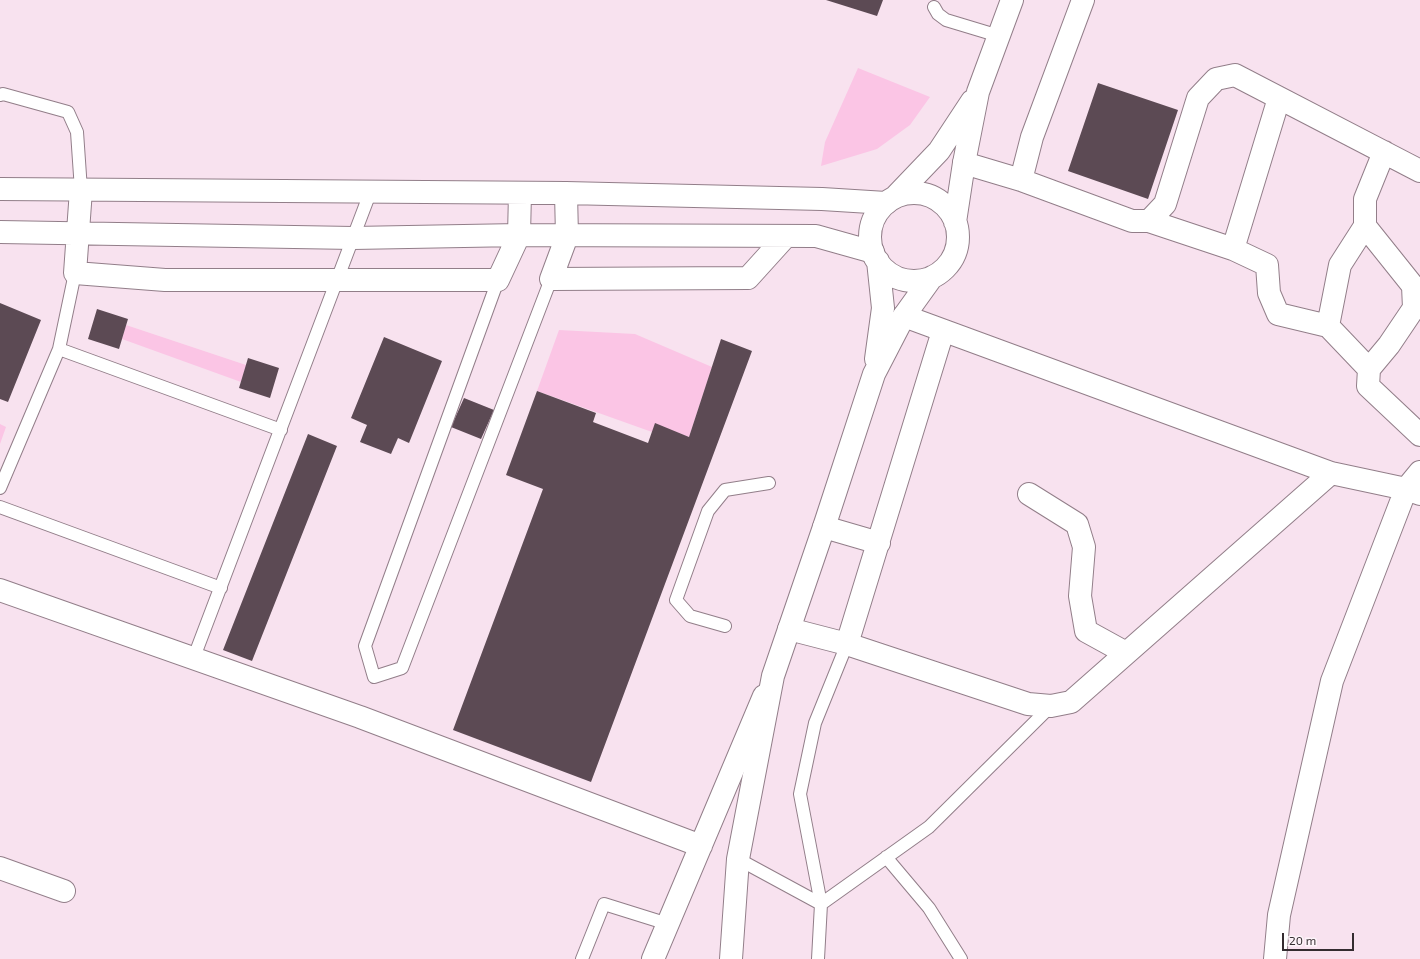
<!DOCTYPE html>
<style>
body{margin:0}
#map{position:relative;width:1420px;height:959px;overflow:hidden;background:#f8e2ef;font-family:"Exo 2",sans-serif}
canvas{display:block}
.scale{position:absolute;left:1282px;top:933px;width:72px;height:18px;box-sizing:border-box;border:2px solid #342c30;border-top:0;padding-left:5px;font-size:12px;line-height:14px;white-space:nowrap;color:#342c30;-webkit-text-stroke:3px #fdf4f9;paint-order:stroke}
</style>
<div id="map">
<canvas width="1420" height="959"></canvas>
<div class="scale">20 m</div>
</div>
<script>
const c = document.querySelector('canvas').getContext('2d');
c.lineJoin = 'round';
function fill(path, color) { c.fillStyle = color; c.fill(path, 'evenodd'); }
function trace(path, color, width, dash) { c.strokeStyle = color; c.lineWidth = width; c.lineCap = dash ? 'butt' : 'round'; c.setLineDash(dash || []); c.stroke(path); }
const green = new Path2D(`
 M858,68L930,97L910,125L877,149L821,166L825,142Z
 M126,325L246,365L241,382L122,339Z
 M559,330L635,334L712,367L689,437L655,424L652,432L537,391Z
 M0,424L6,427L0,444Z`);
const building = new Path2D(`
 M826,0H883L877,16Z
 M1098,83L1178,110L1148,199L1068,171Z
 M0,303L41,320L8,402L0,399Z
 M97,309L128,319L119,349L88,339Z
 M384,337L442,361L409,443L398,438L391,454L360,442L367,425L351,418Z
 M721,339L752,351L591,782L453,730L543,489L506,475L537,391L596,413L593,422L648,443L655,423L689,437Z
 M248,358L279,368L270,398L239,388Z
 M464,398L494,410L481,439L451,427Z
 M308,434L337,446L252,661L223,650Z`);
const lane = new Path2D(`
 M934,7L938,14L946,20L999,36
 M0,95L3,94L68,112L77,132L81,190
 M498,280L365,646L374,677L402,668L551,279
 M59,349L281,430
 M0,488L59,349L75,273
 M0,507L221,588
 M725,626L690,616L676,600L708,511L725,490L769,483
 M847,644L815,723L800,794L821,904L929,827L1051,706
 M194,657L370,193
 M886,857L929,908L961,959
 M738,859L821,904L818,959
 M582,959L604,904L668,924`);
const street = new Path2D(`
 M1384,152L1365,199V226L1413,286L1414,308L1389,345L1369,369L1368,386L1420,435
 M964,163L1021,180L1032,137L1083,0
 M1021,180L1132,221H1149L1165,204L1198,98L1216,79L1235,75L1420,171
 M0,189L566,193L822,199L886,203
 M81,190L75,273L165,280H498L519,235L520,193
 M566,193L567,236L551,279L748,278L786,236
 M1149,221L1233,249L1267,265L1269,293L1278,314L1328,326L1369,369
 M0,232L353,238L519,235L816,236L873,252
 M1233,249L1279,98
 M904,316L1331,473L1406,489L1420,494
 M1328,326L1340,265L1365,226
 M1029,494L1077,524L1084,547L1080,596L1086,631L1126,653
 M824,527L879,543
 M0,590L360,717L701,846
 M789,629L847,644L1028,704L1051,706L1071,702L1331,473
 M847,644L943,331
 M0,868L64,891
 M653,959L764,696
 M1275,959L1279,915L1332,681L1406,489L1420,472`);
const secondary = new Path2D(`
 M870 237a44 44 0 1 1 88 0a44 44 0 1 1-88 0Z
 M895,197L939,151L972,101
 M955,222L964,163L978,92L1012,0
 M876,359L883,308L878,261
 M731,959L738,859L773,676L824,527L874,374L904,316L932,277`);
fill(green, '#fbc5e5');
fill(building, '#5c4a54');
trace(lane, '#927e89', 14);
trace(street, '#927e89', 24);
trace(secondary, '#927e89', 24);
trace(lane, '#fff', 12);
trace(street, '#fff', 22);
trace(secondary, '#fff', 22);
</script>
